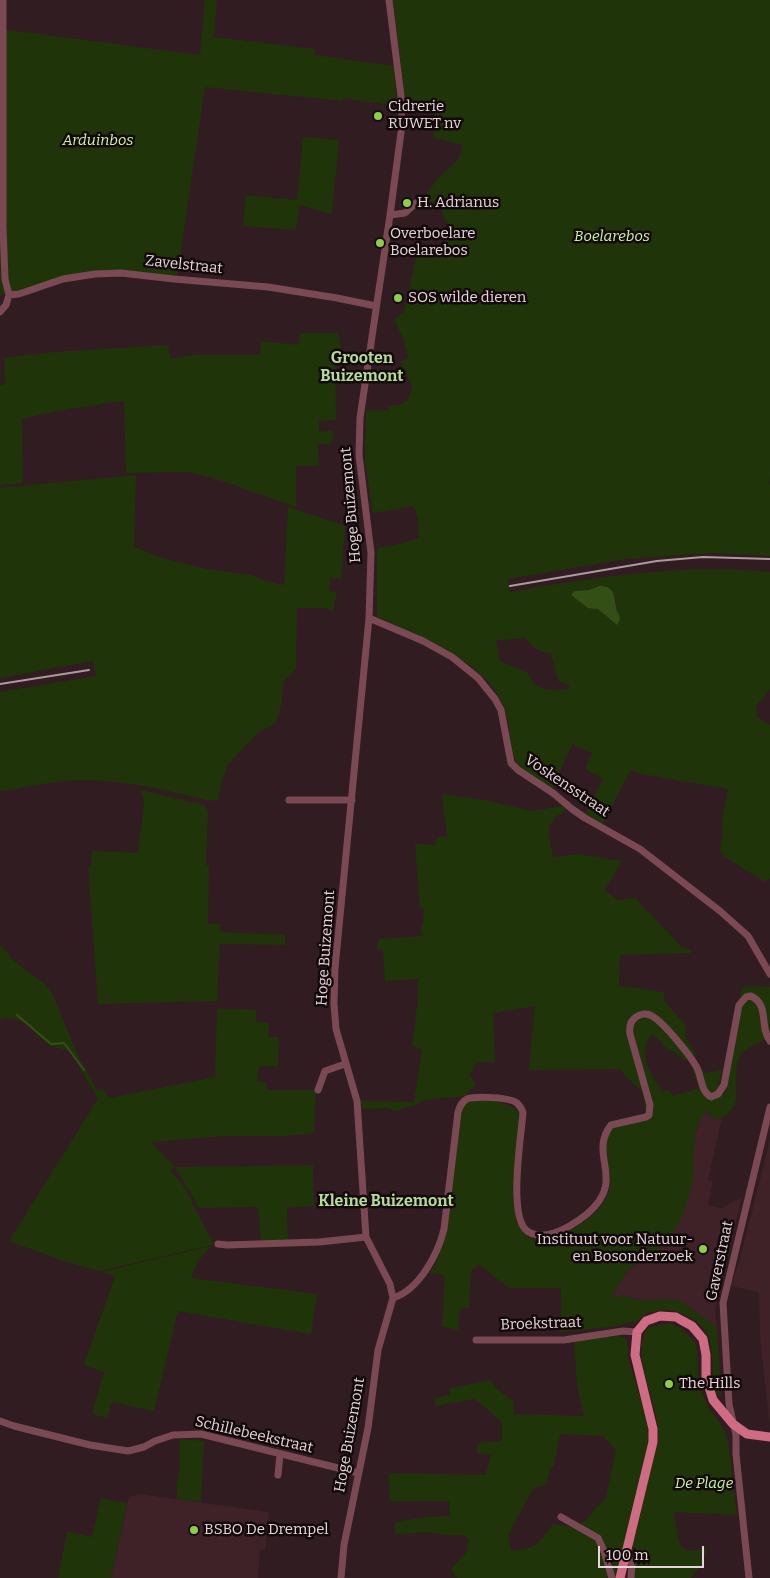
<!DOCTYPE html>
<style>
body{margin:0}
#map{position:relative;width:770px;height:1578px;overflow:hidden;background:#311c21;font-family:Bitter,serif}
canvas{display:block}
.scale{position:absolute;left:598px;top:1546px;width:106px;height:22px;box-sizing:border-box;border:2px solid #e5d6d9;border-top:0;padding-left:6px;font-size:15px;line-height:18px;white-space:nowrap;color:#e5d6d9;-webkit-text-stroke:4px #13090b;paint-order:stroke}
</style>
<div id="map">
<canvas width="770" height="1578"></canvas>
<div class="scale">100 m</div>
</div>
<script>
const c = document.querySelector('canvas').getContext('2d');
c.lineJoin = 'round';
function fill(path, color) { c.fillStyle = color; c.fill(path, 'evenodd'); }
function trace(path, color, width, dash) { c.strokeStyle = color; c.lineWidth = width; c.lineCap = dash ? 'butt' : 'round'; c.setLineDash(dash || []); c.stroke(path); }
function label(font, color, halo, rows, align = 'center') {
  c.font = font + ' Bitter,serif'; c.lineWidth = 5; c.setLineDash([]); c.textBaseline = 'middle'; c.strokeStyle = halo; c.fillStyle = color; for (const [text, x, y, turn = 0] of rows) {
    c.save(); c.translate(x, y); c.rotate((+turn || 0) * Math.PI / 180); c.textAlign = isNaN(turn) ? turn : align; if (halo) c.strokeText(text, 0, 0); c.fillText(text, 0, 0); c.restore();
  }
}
const built = new Path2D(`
 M706,1110L712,1117L716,1119L722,1118L708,1180L713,1181L708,1205L721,1208L742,1197L716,1305L715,1315L717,1327L682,1302H648L628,1297L619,1299L613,1294L628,1271L638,1262L645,1259L693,1149L695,1136L701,1117Z
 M770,1140V1427L760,1337L759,1292L731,1286L741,1255Z
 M139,1494L269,1512L265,1550L260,1549L258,1578H111L129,1497Z`);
const green = new Path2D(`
 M205,0H217L214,37L315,49L314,55L394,66L397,106L343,98V101L205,87L177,277L128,270L107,271L14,293L3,294L0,296V29L200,55Z
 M393,0H770V478L769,484L770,485V556L712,553L626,559L508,579L510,592C596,577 683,563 770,572V689L756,706L757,717L770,725V878L765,882L725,857L720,851L723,830L721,829L728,789L642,774L630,770L603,824L585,815L603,779L585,769L592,753L572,744L552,789C542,782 528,776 520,768C509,757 511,719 502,702C484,666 439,646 405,630C396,625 386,619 377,617V548L400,544L419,538L418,518L413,506L373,513L365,462L366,410L389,411V406L402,404L407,401L412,387L400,362L408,358L404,341L394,319L404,313L417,253L438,258L446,238L448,224L439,206L423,198L440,176L458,160L463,145L433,138L435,109L406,107ZM599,586C619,585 617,612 617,625L597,608H588L572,595C581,590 589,591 599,586ZM525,637C531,646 539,653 551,653L558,681L569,685V689C552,692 534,691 528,673L500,661L496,640L517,639Z
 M303,137L339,140L332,214L300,205L296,230L243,226L246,195L297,200Z
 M300,333H338L342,352L335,353L336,420L319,421V432L333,430L334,439H331V445L318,444L319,466H296V507L213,478L188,472L126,473L124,401L56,411L22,419L23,483L0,485V385H5L4,358L54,352L168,345L170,359L195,355H260L261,341L298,345Z
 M136,475L134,547L165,559L206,569L252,575L265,581L284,585L288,507L345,526L341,579L330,578L329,591L337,592L333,611L324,608H297L296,668L283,682L282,702L276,722L270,727L260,731L228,764L221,784L218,801L206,800C167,790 129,781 88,780C59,779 29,787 0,791V692L96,676L93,661L0,678V488Z
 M141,790L205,805L208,812L206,865L209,866L208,924H220V932L285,935V945L220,944L217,1001L98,1004L88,867H91L92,851L138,853L144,803Z
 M442,794L484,800L532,811L562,806L566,810C542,825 549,832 553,857L578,854L622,861L605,890L618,900L635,898L682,947L691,950V953L620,955L619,986L664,992V1001L686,1025L685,1036L696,1054L684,1061L677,1054L665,1047L652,1033C636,1055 650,1073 663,1092L669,1090L673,1096L699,1088L691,1066L699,1065L705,1073L722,1070L717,1091L724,1095L727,1089L738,1001L744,986L770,987V1036C761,1044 745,1045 739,1058C734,1069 737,1088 736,1100C735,1108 723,1122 714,1118C711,1117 709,1113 706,1110C692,1129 694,1151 693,1173C692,1188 687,1204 681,1218C673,1235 663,1249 647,1258C643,1260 639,1261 636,1263C626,1271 620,1283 613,1294L619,1299L623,1294C644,1308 662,1295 682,1302L717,1327L721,1396H719C714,1390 714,1382 713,1374C712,1342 712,1325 678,1312C670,1309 656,1310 648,1313C643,1315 639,1320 635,1323L632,1321L618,1326L560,1332L561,1288H509L479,1265L471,1271L469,1308L460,1309L458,1330L442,1326L445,1277L441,1274L429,1273L436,1263L446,1231L462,1109C463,1107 464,1105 467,1103C478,1096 514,1102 520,1114L514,1173L516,1221L525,1234L535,1241C559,1240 602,1217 609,1191C613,1176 606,1157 604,1141C607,1136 611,1129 617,1126C630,1121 650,1127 654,1109L645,1110L643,1092L625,1076L620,1069L529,1070L535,1006L493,1013L495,1062H479L473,1066L470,1075L476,1084L465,1096L424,1100L415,1105L395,1111L388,1108L362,1109L360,1101L414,1102L422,1050L412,1046L418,1000V979L385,981L383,950L377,949L378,939L423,936L421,929L423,924L424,909L420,908L415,844L436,845L437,837L447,836Z
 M0,945L15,962L45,984L52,993L78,1056L98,1091L103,1089L109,1098L215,1077L217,1009L256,1010V1022L269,1023L268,1037H279L278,1066H259L257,1081L266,1082L267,1090H316L314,1133L282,1136H223L151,1142L175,1167L313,1165L314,1206L287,1208L288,1242L261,1243L258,1207L199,1208L189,1190L175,1168L170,1170L183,1185L212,1241L216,1244L100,1271L69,1263L9,1241L98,1099L69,1049C65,1049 61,1049 57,1048C34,1040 28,1011 0,1020Z
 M211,1246L198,1261L191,1278L317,1294L311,1334L178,1311L154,1411L112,1402L107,1418L92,1414L104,1372L84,1365L115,1276L101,1272Z
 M669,1323L681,1328L695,1342L697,1348L699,1385L708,1407L724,1429L728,1441L737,1515L674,1512L675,1522L680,1545L688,1551L707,1549L702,1564L691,1578H633L635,1555L633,1547L626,1544L615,1578H457L451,1569L466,1553L469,1539L463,1535H449L427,1532L395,1534V1526L396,1522L426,1517L450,1516L449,1501H390L389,1473L486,1475L491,1454L476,1453L478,1443L502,1441V1422L475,1399L435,1406V1398L450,1395V1388L490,1380L497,1389L513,1401L514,1414L584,1416L577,1385L574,1340L617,1336L625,1338C629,1345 627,1353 629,1361C637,1390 648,1416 650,1446L658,1445C664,1409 626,1353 649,1327ZM560,1434L603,1436L616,1450L606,1497L585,1521L571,1527L553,1524C540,1542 535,1550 511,1551L508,1535L533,1489L546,1485L550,1470L554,1465Z
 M180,1439L204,1441L201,1502L177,1499V1483L180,1467Z
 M101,1498L127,1503L111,1578H58L67,1531L92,1537Z`);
const water = new Path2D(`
 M599,586C617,585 614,601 617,611C618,613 620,616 620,619L617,625L598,609L588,608L571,595L575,591L589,590Z`);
const stream = new Path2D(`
 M17,1015L51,1044L64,1043L84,1070`);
const minor = new Path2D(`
 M3,0V227L5,279L9,295
 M390,215L405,213L416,203
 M9,295L19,294L63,279L95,274L121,273L174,279L268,287L337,298L376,306
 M0,312L6,305L9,295
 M369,618L423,641L452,657L478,678L495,699L501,710L511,763L518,770L553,793L572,809L585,818L640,849L720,911L748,936L770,974
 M289,800H352
 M318,1090L325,1071L345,1064
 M218,1244L227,1245L319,1242L366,1237
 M393,1298C419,1290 438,1254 444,1229L458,1112C460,1107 461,1102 467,1099C475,1096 510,1097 517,1103C520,1106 522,1109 523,1113C521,1137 509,1211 525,1229C533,1237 544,1236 554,1233C566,1229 577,1222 587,1214C628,1179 587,1156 611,1125L646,1117L649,1115L650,1105L630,1034C629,1027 630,1021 636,1017C640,1014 646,1013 650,1015C662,1020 689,1054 696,1066C702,1076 700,1091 711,1097L718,1094L724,1085L739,1005L746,997L751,996C770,1005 759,1027 770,1041
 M476,1340H564L623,1331L637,1332
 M0,1421L14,1426L90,1445L128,1451L144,1447L155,1441L173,1435L201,1434L358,1473
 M278,1475L280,1454
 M561,1517L598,1538L604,1551L612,1578
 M626,1554L632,1564L631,1578
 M341,1578L344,1545L368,1428L378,1350L393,1298L390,1284L366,1237L357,1101L336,1029L334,1004L335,968L369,618L371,553L359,455L360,418L390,215L402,125L401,96L389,0
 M749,1578L736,1454V1435L729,1404L723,1303L770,1107`);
const major = new Path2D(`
 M620,1578L653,1442V1429L635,1355L637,1332L646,1321L660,1316L676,1317L681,1320L692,1326L703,1339L706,1355V1377L713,1400L733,1424L747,1434L770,1437`);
const rail = new Path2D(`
 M510,586L657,561L703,557L770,559
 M0,684L89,670`);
const markers = [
 [378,116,5,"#8dce44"],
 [407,203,5,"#8dce44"],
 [380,243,5,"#8dce44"],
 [398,298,5,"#8dce44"],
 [703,1249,5,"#8dce44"],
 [669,1384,5,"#8dce44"],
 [194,1530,5,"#8dce44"]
];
const poiNames = [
 ["Cidrerie",388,107],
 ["RUWET nv",388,124],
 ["H. Adrianus",417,203],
 ["Overboelare",390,234],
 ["Boelarebos",390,251],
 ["SOS wilde dieren",408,298],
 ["Instituut voor Natuur-",693,1240,"right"],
 ["en Bosonderzoek",693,1257,"right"],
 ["The Hills",679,1384],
 ["BSBO De Drempel",204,1530]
];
const parkNames = [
 ["Arduinbos",98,141],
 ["Boelarebos",612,237],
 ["De Plage",704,1484]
];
const streetNames = [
 ["Zavelstraat",184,265,6],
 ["Hoge Buizemont",351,505,-95],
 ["Voskensstraat",567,786,34],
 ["Hoge Buizemont",326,948,-86],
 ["Gaverstraat",720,1261,-78],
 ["Broekstraat",541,1324,-2],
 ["Schillebeekstraat",254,1435,13],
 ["Hoge Buizemont",350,1435,-80]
];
const neighbourhoodNames = [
 ["Grooten",362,359],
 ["Buizemont",362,377],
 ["Kleine Buizemont",386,1202]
];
fill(built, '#3e2228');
fill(green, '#20340a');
fill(water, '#344f16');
trace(stream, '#344f16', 2);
trace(minor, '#7a4954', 7);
trace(major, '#cf6c83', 9);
trace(rail, '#ab9a9e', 2);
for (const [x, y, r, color] of markers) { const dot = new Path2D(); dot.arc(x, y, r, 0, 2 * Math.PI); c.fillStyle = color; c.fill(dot); trace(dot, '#13090b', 2); }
label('15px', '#e5d6d9', '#13090b', poiNames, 'left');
label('italic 15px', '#c8f5a0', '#13090b', parkNames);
label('15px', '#e5d6d9', '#13090b', streetNames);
label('bold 16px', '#b6db96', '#13090b', neighbourhoodNames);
</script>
